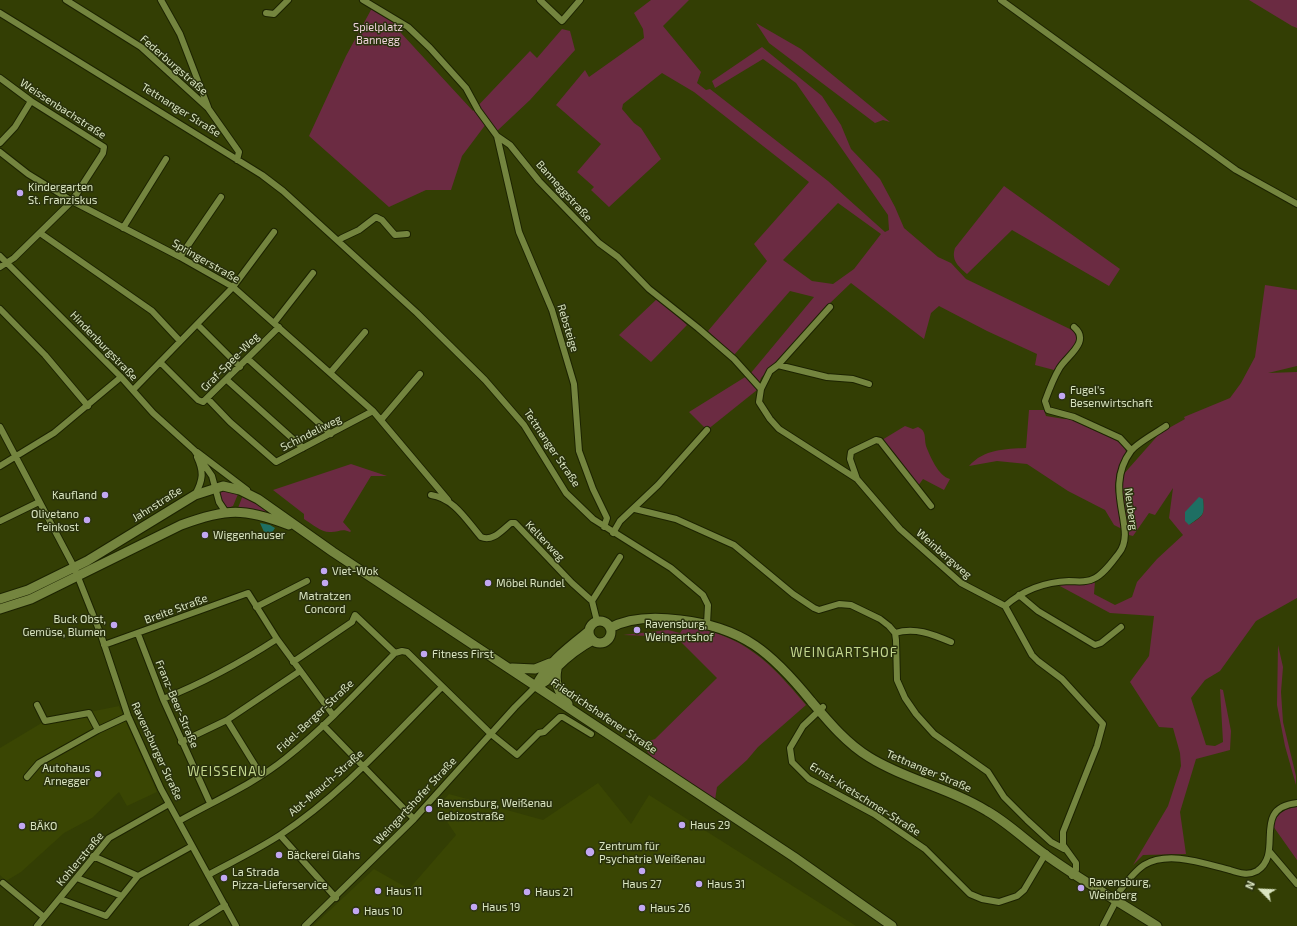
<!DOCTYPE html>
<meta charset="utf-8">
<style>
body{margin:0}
#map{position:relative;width:1297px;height:926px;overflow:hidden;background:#333e04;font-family:"Exo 2",sans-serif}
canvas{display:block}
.north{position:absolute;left:1241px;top:870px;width:40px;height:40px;-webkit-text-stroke:3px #2a320d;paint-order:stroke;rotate:294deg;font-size:11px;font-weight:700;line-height:16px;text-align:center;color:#d9e4c0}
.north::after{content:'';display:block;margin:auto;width:14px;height:18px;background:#d9e4c0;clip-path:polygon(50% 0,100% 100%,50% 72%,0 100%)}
</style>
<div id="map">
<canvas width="1297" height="926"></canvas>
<div class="north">N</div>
</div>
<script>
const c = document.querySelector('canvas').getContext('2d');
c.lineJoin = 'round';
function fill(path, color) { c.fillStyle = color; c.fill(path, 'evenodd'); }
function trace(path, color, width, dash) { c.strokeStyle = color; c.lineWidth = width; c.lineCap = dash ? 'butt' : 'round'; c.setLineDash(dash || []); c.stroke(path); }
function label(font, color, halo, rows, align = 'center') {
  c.font = font + ' "Exo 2",sans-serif'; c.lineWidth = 3; c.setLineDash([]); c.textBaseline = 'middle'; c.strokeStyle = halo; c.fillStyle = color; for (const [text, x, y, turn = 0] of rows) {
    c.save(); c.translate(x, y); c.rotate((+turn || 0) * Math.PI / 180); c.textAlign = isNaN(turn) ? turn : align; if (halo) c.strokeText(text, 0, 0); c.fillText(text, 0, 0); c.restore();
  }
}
const built = new Path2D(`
 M119,706L157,792L127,806L119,792L92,818L64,833L21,872L6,881L0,875V748L45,721Z
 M598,783L631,824L649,795L856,926H313L374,869L409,889L456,835L437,807L449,794L543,820Z`);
const green = new Path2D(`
 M651,0H689L663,26L701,72L697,83L706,90L710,89L828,181L885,232L889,230L888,215L796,83L763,59L715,88L712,81L762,47L822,96L841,125L851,149L880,179L895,207L904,228L938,257L951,263L966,279L1074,331L1077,338V343L1054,370L1035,365L1037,354L987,331L939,306L931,313L924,339L851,283L828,305L761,378L757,390L707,430L689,412L750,374L814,297L790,291L734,355L708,331L767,261L754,244L809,182L694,92L662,73L623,104L622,109L634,123L641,128L661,159L609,207L591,190L594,187L577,172L601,144L556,105L585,70L589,77L644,38L643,29L634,13ZM838,203L881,234L854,269L833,284L812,281L783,260Z
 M1249,0H1297V28L1292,26Z
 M372,8L399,25L401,33L473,111L530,51L537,58L562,29L570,31L575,50L530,100L497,131L486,124L462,156L451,190H426L389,207L309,136L346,56Z
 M756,23L801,49L890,122L883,120L875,123L769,43Z
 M1004,186L1120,269L1109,286L1012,230L967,274C958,266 951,260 955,248Z
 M1265,285L1297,290V366L1268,373L1297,372V598L1256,621L1220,671L1205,680L1191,698L1206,745L1215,746L1223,742L1220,689L1223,690L1231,731L1230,750L1196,759L1180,812L1186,854L1143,855L1133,865L1168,806L1181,766L1180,753L1173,728L1159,727L1130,682L1149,656L1154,616L1110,613L1058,585L1095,581L1094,594L1115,605L1132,597L1137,582L1157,559L1183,535L1169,518L1173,488L1155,515L1149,513L1133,536L1129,535L1121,500L1122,476L1160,433L1185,419L1184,417L1230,398L1241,383L1255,357ZM1203,499C1205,516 1203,516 1189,525Z
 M658,298L687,325L651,362L619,335Z
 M1029,410H1044L1046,416L1064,419L1074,417L1124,445L1127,455L1117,472L1115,488L1122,529L1114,525L1105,510L1068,491L1027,464L997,461L969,466C984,449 1005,449 1026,448Z
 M905,426L913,429L918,427C927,431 924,438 926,446C930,456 938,476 950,479L944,490L923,479L918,486L895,454L882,440Z
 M351,464L387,476H371L343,522L351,531L350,532C342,528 339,532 331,532C322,533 312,524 304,519V514L273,490Z
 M219,489L238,494L233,506L228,508C222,502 220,498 219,489Z
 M243,495L272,514L238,508Z
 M685,626C744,635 769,661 806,705L758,747L747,760L717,787L715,800L652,757L634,737L649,741L655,739L717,678L676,637L623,635L668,630L680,633Z
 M1278,645L1283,667L1281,692L1283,722L1296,776V785L1285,746L1277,705Z
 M1297,807V860L1273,826C1276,813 1284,809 1297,807Z`);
const water = new Path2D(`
 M1199,497L1203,499C1205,516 1203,515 1189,525L1185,521V512Z
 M260,523L270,525L275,528L271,534L268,535L264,532Z`);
const street = new Path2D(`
 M66,0L141,47L208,108L239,152L237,160
 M161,0L180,34L208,107
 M363,0L408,27L430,48L466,88L478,110L497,136L510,145L539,181L599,243L618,257L649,289L698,328L734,359L761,389
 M540,0L562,21L580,0
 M1001,0L1236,170L1297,204
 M0,13L262,175L283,191L417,313L485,380L524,425L566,493L593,519L671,568L703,595L708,605L707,624
 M266,13L274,14L288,0
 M0,78L31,101L104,147L103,153L72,201L14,258L0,267
 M497,136L519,232L552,310L574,384L579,451L593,489L607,518L604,527
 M0,143L15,127L31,101
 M0,152L28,174L72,201L180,257L233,287L373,411L448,500
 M123,228L166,159
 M40,233L152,311L180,341
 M338,241L342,238L359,230L376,217L382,220L395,235L407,234
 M0,256L121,377L153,413L194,450L212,476L219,502L225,511
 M180,257L221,197
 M0,309L45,355L88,406
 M274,323L313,273
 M197,324L240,367
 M1074,327C1092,342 1065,357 1059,369C1053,379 1049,390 1045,401L1048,410L1074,417L1120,438L1131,450
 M248,359L331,434
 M160,362L198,400L203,402L279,327
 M778,365L830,307
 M330,373L365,332
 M227,380L303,448
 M869,384L853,379L827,377L778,365L770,371L761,389L759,402L770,419L779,429L857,479L900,529L961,583L1005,606L1032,655L1038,661L1062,679L1103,724L1097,746L1063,832V845L1076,863V870L1072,876
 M133,390L233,287L274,232
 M208,399L230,422L276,462L373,411
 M381,420L420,374
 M0,427L74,567L101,635L128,716L161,789L236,926
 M197,452L247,490
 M0,466L54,433L121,377
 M857,479L850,459L851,452L876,440L880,441L931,506
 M195,495C203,480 204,472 197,457
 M431,495C454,498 467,521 481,537C493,542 502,530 511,523H515L572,583L592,601L597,621
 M635,509L676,519L734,545L793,594L814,608L819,610L839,604L851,605L880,619L889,626L895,633L896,640L897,680L905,698L916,714L934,734L988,772L1004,797L1027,820L1051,842L1064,849
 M0,521L39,502
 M613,533L620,521L658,485L707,430
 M1019,595L1038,611L1095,645L1101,643L1121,627
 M592,601L620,557
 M1005,606C1023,590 1044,582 1069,581C1077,581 1085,583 1093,579C1103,575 1112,562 1119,553C1138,529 1102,490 1131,451C1137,443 1156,433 1166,426
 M256,607L307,581
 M895,633C915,627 932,634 951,642
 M138,634L163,699L210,803
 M104,645L248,593L277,639L333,715
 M293,662L352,622L355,615L395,653
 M163,699C203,683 240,663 277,639
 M37,705L45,721L89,713L98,730
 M823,707L803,726L790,748L792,762L809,779L874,814L925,849L970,894L982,899L999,902L1017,896L1024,890L1046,853
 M227,720L261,775
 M323,725L414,819
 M181,742L227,720L300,671
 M27,777L39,763L98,730L128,716
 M179,821C214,801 254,784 286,758C325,727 360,689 395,653L402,651L407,652L491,734L517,755L539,733L544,732L560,717H563L591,734
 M280,835L336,898
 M1269,851L1297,884
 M93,856L138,876
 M208,875C232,862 257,850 280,835C341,795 391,738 442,687
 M77,878L122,896
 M3,883L44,917
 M60,899L106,916L138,876L192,846
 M1114,899C1122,888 1132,873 1144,865C1169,850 1205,864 1230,870C1239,873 1248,876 1257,871C1285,853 1250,808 1297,803
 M37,926L109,838L169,804
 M192,926L225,905
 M305,926L414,819L515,707L536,686
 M1103,926L1116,901`);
const secondary = new Path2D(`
 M0,599L28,590L87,561L195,495L223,486L240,490L258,499L333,552L794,857L892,926
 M0,609L31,599L181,525C227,508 244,508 289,525
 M589 632a11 11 0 1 1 22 0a11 11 0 1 1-22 0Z
 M610,628C630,617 657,617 680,620C743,627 772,653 811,701C828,721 846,743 869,757C906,780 950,788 987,811C1010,824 1028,843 1050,858C1084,882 1121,903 1157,926
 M512,668L535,669L550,663
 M557,669C554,684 559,692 568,704
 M536,686C547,663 569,647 589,631
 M536,686C549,682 549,676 557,667C567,657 580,647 593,640`);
const markers = [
 [20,193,4,"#c2a7f2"],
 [1062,396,4,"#c2a7f2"],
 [105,495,4,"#c2a7f2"],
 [87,520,4,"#c2a7f2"],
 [205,535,4,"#c2a7f2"],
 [324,571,4,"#c2a7f2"],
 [325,583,4,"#c2a7f2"],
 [488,583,4,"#c2a7f2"],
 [114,625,4,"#c2a7f2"],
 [637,630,4,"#c2a7f2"],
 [424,654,4,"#c2a7f2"],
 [98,774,4,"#c2a7f2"],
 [429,809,4,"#c2a7f2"],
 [682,825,4,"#c2a7f2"],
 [22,826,4,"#c2a7f2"],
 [590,852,5,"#c2a7f2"],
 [279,855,4,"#c2a7f2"],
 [642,871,4,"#c2a7f2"],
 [224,878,4,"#c2a7f2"],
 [699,884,4,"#c2a7f2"],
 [1081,888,4,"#c2a7f2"],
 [378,891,4,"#c2a7f2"],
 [527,892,4,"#c2a7f2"],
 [474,907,4,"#c2a7f2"],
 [642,908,4,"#c2a7f2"],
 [356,911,4,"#c2a7f2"]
];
const parkNames = [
 ["Spielplatz",378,27],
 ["Bannegg",378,40]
];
const streetNames = [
 ["Federburgstraße",174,65,41],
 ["Weissenbachstraße",63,109,33],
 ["Tettnanger Straße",181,110,32],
 ["Banneggstraße",564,191,48],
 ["Springerstraße",206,261,30],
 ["Rebsteige",568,328,73],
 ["Hindenburgstraße",104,346,46],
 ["Graf-Spee-Weg",230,362,-45],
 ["Schindeliweg",311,433,-27],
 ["Tettnanger Straße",552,448,56],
 ["Jahnstraße",157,504,-32],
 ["Neuberg",1131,509,82],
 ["Kelterweg",545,541,46],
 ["Weinbergweg",944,554,41],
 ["Breite Straße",176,609,-20],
 ["Franz-Beer-Straße",177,704,67],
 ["Fidel-Berger-Straße",315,716,-43],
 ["Friedrichshafener Straße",604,716,34],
 ["Ravensburger Straße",157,751,65],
 ["Tettnanger Straße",929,771,23],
 ["Abt-Mauch-Straße",326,783,-41],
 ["Ernst-Kretschmer-Straße",865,799,32],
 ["Weingartshofer Straße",415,801,-47],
 ["Kohlerstraße",80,859,-50]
];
const poiNames = [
 ["Kindergarten",28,187],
 ["St. Franziskus",28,200],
 ["Fugel's",1070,390],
 ["Besenwirtschaft",1070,403],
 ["Kaufland",97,495,"right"],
 ["Olivetano",79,514,"right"],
 ["Feinkost",79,527,"right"],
 ["Wiggenhauser",213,535],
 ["Viet-Wok",332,571],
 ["Möbel Rundel",496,583],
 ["Matratzen",325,596,"center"],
 ["Concord",325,609,"center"],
 ["Buck Obst,",106,619,"right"],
 ["Gemüse, Blumen",106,632,"right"],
 ["Ravensburg,",645,624],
 ["Weingartshof",645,637],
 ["Fitness First",432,654],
 ["Autohaus",90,768,"right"],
 ["Arnegger",90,781,"right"],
 ["Ravensburg, Weißenau",437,803],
 ["Gebizostraße",437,816],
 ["Haus 29",690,825],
 ["BÄKO",30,826],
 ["Zentrum für",599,846],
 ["Psychatrie Weißenau",599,859],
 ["Bäckerei Glahs",287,855],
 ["La Strada",232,872],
 ["Pizza-Lieferservice",232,885],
 ["Ravensburg,",1089,882],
 ["Weinberg",1089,895],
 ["Haus 27",642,884,"center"],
 ["Haus 31",707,884],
 ["Haus 11",386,891],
 ["Haus 21",535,892],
 ["Haus 19",482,907],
 ["Haus 26",650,908],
 ["Haus 10",364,911]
];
const quarterNames = [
 ["WEINGARTSHOF",844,653],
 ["WEISSENAU",227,772]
];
fill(built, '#3a4603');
fill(green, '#6b2b42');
fill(water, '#1e6f63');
trace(street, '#1c2300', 8);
trace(secondary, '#1c2300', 11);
trace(street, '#74853f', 6);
trace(secondary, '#74853f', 9);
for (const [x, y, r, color] of markers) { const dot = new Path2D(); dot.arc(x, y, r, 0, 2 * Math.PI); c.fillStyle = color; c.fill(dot); trace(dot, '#2a320d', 1.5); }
label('11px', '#efd3db', '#2a320d', parkNames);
label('11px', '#d9e4c0', '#2a320d', streetNames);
label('11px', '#d9e4c0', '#2a320d', poiNames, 'left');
c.letterSpacing = '1px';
label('13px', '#c3d68e', '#2a320d', quarterNames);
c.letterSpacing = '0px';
</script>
